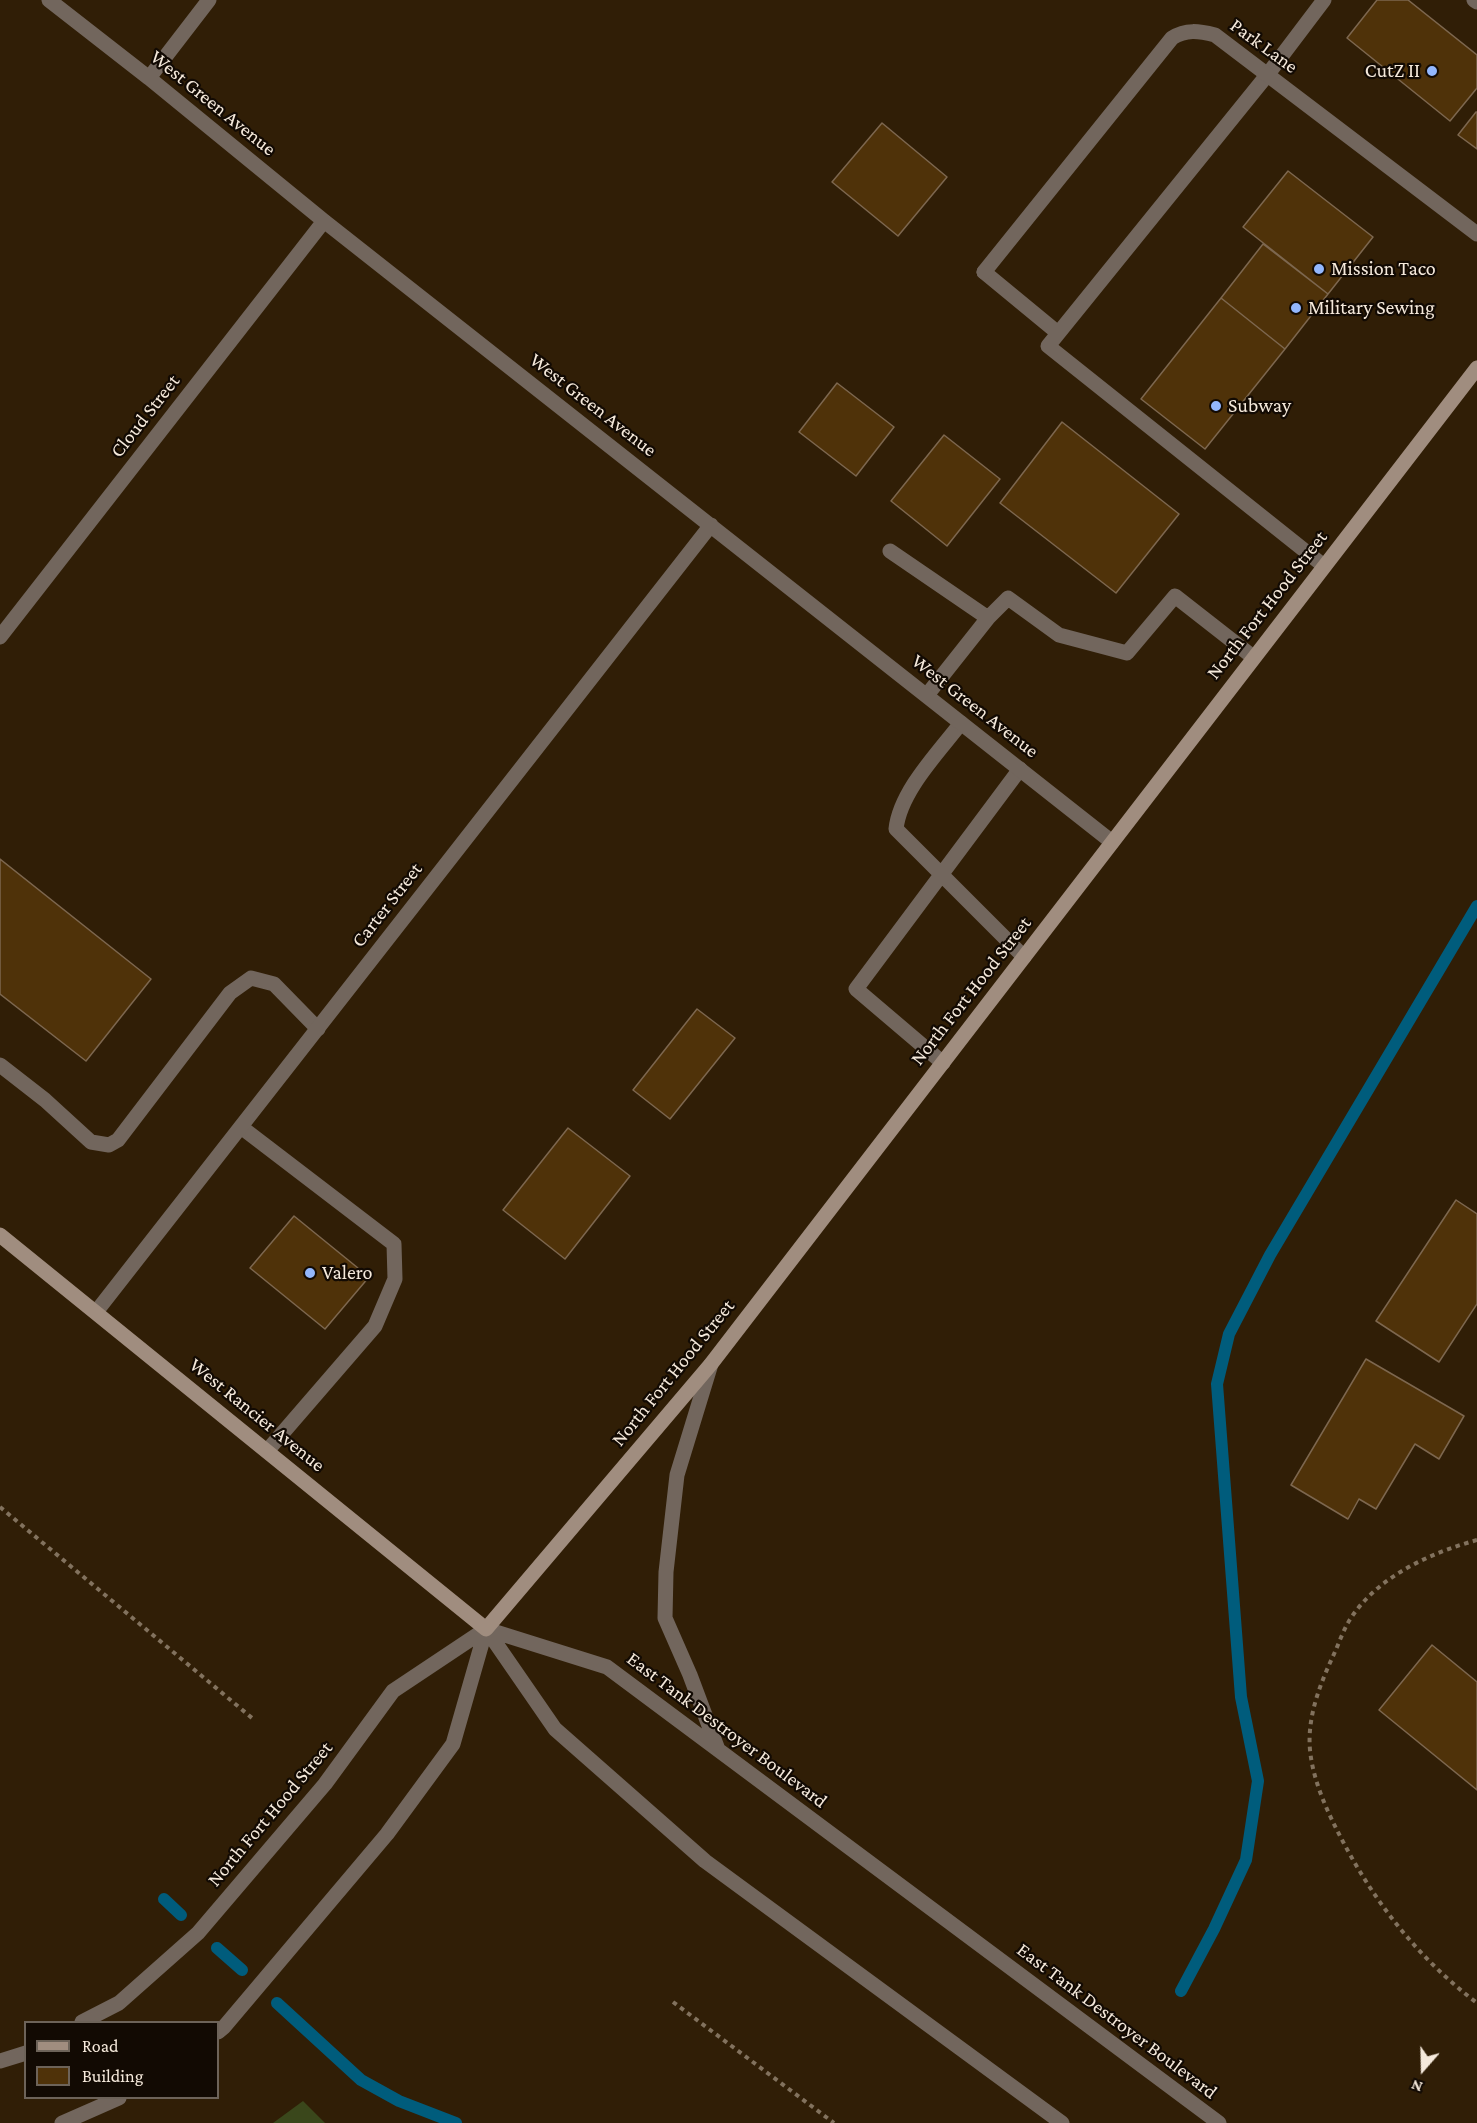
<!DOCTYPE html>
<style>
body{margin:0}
#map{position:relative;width:1477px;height:2123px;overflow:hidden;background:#301e06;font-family:"Crimson Pro",serif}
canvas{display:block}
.legend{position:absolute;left:24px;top:2021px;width:195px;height:78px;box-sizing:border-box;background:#120a03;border:2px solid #6d6359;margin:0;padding:8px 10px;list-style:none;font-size:18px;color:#f5e9db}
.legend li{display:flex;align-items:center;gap:12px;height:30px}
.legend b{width:30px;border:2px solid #6d6359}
.north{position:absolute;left:1393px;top:2039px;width:60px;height:60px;-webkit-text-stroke:4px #120a03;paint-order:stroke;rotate:200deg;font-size:16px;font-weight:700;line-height:24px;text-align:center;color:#f5e9db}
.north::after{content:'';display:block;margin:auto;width:21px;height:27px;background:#f5e9db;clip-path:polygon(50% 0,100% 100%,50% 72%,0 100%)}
</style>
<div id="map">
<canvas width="1477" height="2123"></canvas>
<ul class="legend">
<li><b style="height:8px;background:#a08d7f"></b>Road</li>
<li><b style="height:16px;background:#4f3209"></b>Building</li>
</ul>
<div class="north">N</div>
</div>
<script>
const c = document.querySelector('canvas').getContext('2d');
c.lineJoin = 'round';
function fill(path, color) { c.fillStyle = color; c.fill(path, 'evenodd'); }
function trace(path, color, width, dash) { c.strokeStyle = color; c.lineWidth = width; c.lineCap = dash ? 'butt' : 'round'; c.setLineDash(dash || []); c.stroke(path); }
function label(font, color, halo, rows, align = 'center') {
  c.font = font + ' "Crimson Pro",serif'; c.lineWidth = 4.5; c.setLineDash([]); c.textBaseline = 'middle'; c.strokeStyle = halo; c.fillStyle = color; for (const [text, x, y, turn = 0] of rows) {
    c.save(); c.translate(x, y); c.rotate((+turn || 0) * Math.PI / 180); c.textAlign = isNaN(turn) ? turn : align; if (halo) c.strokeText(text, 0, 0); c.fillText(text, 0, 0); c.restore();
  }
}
const green = new Path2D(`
 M303,2101L325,2123H273Z`);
const stream = new Path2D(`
 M164,1899L181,1915
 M217,1948L242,1970
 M1181,1991L1214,1929L1246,1860L1258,1781L1241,1697L1217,1384L1229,1334L1270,1255L1477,906
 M277,2003L361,2080L399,2101L456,2123`);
const building = new Path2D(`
 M1377,0H1408L1477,55V88L1450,121L1347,38Z
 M1476,112H1477V149L1458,135Z
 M882,123L947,177L898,236L832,182Z
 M1288,171L1373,237L1328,294L1243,227Z
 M1263,244L1328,294L1285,349L1221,298Z
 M1221,298L1285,349L1205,449L1141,399Z
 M837,383L894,427L856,476L799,432Z
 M1062,422L1179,514L1116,593L1000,503Z
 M944,435L1000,479L947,546L891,501Z
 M0,859L151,979L86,1061L0,994Z
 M697,1009L735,1038L670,1119L633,1090Z
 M568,1128L630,1176L565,1259L503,1210Z
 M1456,1200L1477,1214V1304L1439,1362L1376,1321Z
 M294,1216L369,1277L325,1329L250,1268Z
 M1366,1359L1464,1416L1439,1459L1415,1444L1376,1509L1359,1499L1348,1519L1291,1485Z
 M1432,1645L1477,1682V1790L1379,1710Z`);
const path = new Path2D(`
 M0,1507L252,1718
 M1477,1540C1430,1553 1376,1577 1349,1621C1343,1631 1339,1643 1334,1654C1320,1684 1307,1717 1310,1750C1313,1780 1326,1809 1340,1836C1374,1902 1418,1958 1477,2003
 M673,2002L834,2123`);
const service = new Path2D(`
 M1324,0L1268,74L1048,346L1324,566
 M1474,0L1477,2
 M984,272L1058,333
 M890,551L988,618
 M927,695L988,618L1008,598L1059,635L1127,653L1175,596L1253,657
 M961,723C939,752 900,791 896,829L1024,957
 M943,1063L856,989L1020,769
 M0,1065L45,1100L91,1142L109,1145L118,1140L230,993L251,978L274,984L318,1029
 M241,1127L394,1244L395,1279L375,1326L267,1451`);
const minor = new Path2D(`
 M49,0L149,78L324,221L1112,842
 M149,78L209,0
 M984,272L1172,38C1186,29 1199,31 1215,35L1477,234
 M0,637L324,221
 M96,1312L711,525`);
const tertiary = new Path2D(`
 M711,1364L677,1475L666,1572L665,1618L690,1675L717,1747
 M486,1629L607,1667L1219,2123
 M486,1629L555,1729L705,1861L1062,2123
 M82,2022L119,2003L198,1933L325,1784L393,1691L486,1629
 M218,2032L224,2027L387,1834L453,1744L486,1629
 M0,2061L26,2053
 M62,2123L119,2098`);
const secondary = new Path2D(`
 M0,1235L486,1629L711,1364L1477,368`);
const markers = [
 [1432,71,6,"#93b7fd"],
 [1319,269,6,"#93b7fd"],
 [1296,308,6,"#93b7fd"],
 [1216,406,6,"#93b7fd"],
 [310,1273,6,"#93b7fd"]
];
const streetNames = [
 ["Park Lane",1264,46,36],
 ["West Green Avenue",213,103,39],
 ["West Green Avenue",593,405,38],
 ["Cloud Street",145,416,-52],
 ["North Fort Hood Street",1267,605,-52],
 ["West Green Avenue",975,706,38],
 ["Carter Street",387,905,-52],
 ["North Fort Hood Street",971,991,-52],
 ["North Fort Hood Street",673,1373,-51],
 ["West Rancier Avenue",257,1415,39],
 ["East Tank Destroyer Boulevard",727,1730,37],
 ["North Fort Hood Street",270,1814,-50],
 ["East Tank Destroyer Boulevard",1117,2021,37]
];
const poiNames = [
 ["CutZ II",1420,71,"right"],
 ["Mission Taco",1331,269],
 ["Military Sewing",1308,308],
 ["Subway",1228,406],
 ["Valero",322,1273]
];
fill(green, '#3a471b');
trace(stream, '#005c7c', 12);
fill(building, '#4f3209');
trace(building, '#7d674f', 1.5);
trace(path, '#82725e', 4, [4.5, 4.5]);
trace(service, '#72665d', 15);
trace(minor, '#72665d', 15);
trace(tertiary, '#72665d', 15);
trace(secondary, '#a08d7f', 15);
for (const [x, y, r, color] of markers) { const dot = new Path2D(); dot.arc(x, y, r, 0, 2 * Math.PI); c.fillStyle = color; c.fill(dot); trace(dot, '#120a03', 2); }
label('20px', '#f5e9db', '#120a03', streetNames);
label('20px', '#f5e9db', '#120a03', poiNames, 'left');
</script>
